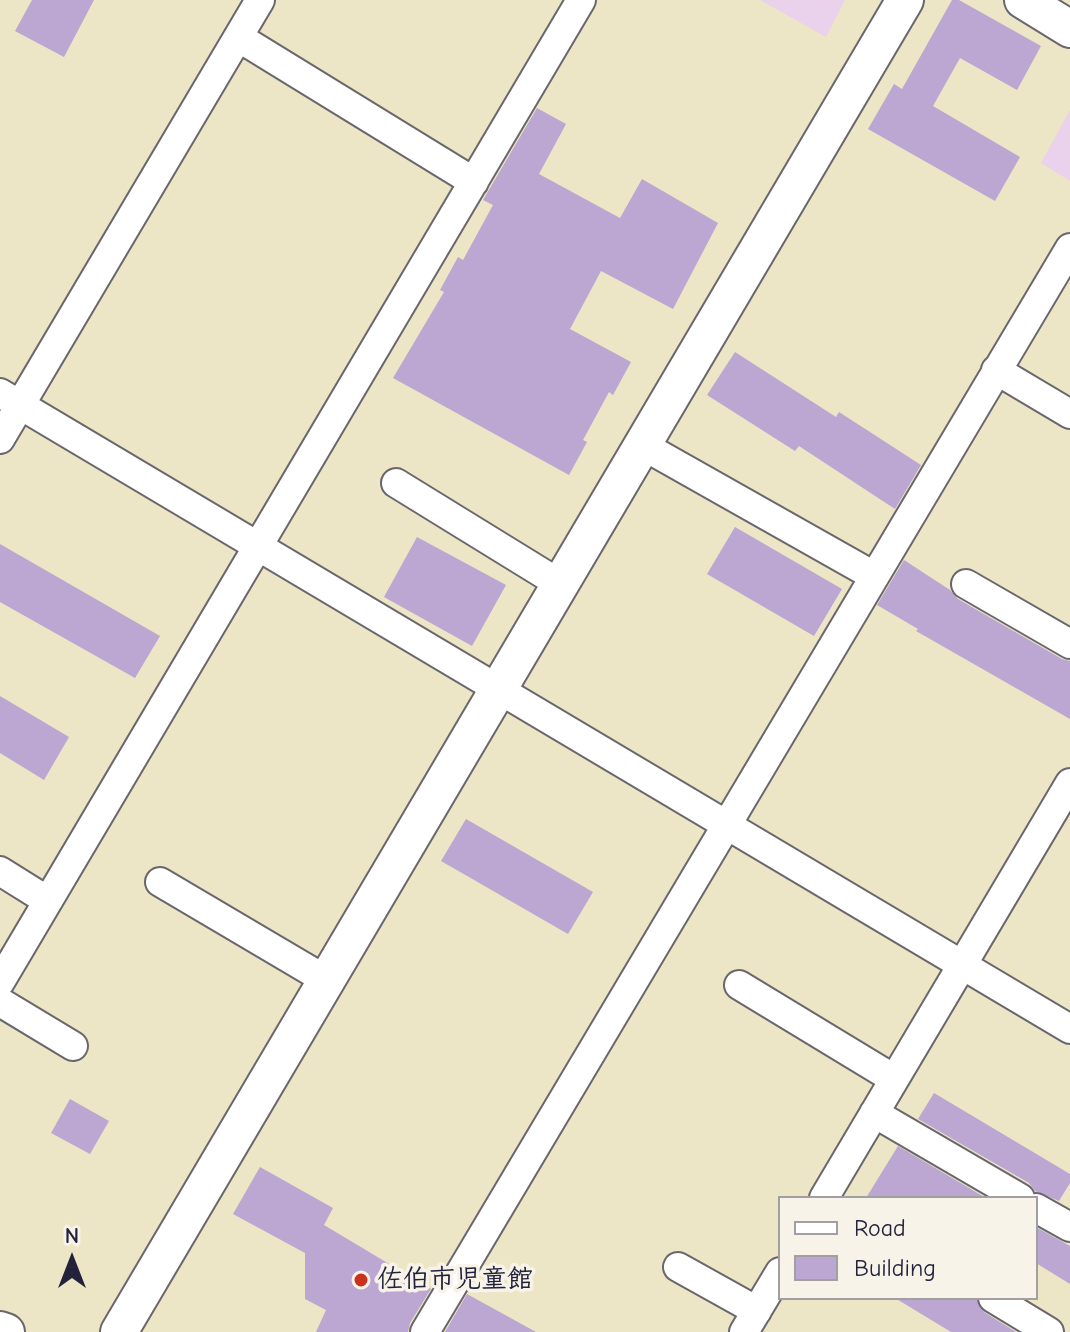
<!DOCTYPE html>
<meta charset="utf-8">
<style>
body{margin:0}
#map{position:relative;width:1070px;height:1332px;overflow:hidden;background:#ece5c6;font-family:"Comic Neue",sans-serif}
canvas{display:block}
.legend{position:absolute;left:778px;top:1196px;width:260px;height:104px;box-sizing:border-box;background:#f7f3e8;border:2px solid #a29fa3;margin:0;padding:10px 14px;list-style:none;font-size:24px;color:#22223b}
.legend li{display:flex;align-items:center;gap:16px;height:40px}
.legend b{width:40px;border:2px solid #a29fa3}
.north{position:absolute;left:32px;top:1220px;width:80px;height:80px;-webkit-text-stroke:6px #f7f3e8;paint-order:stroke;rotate:0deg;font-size:22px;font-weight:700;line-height:32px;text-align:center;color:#22223b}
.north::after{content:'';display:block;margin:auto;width:28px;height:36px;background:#22223b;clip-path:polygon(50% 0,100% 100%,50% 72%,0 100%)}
</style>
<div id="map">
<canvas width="1070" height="1332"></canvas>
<ul class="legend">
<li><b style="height:10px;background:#fff"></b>Road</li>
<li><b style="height:22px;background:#bba7d1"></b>Building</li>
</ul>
<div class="north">N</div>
</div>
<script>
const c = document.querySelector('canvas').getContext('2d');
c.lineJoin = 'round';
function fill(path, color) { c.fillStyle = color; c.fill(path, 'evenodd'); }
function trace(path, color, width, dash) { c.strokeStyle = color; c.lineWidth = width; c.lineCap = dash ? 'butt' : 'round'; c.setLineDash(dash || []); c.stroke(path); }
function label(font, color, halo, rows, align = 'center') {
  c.font = font + ' "Comic Neue","Klee One",sans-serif'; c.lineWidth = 7; c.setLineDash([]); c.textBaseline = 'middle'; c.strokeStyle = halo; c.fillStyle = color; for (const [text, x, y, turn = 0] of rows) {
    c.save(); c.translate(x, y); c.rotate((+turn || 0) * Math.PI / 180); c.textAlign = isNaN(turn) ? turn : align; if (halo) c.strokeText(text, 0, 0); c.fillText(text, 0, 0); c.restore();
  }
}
const built = new Path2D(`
 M760,0H845L826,37Z
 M1070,110V181L1041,163Z`);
const building = new Path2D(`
 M32,0H94L64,57L15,31Z
 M952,0H959L1041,46L1017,90L960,58L933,106L1020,157L995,201L868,129L894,84L902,89Z
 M537,108L566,124L539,174L620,218L642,179L718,223L673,309L601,271L570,329L631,362L613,395L609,392L583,440L587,442L569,475L393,378L444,292L440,290L458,257L463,260L493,205L483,200Z
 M735,352L836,417L839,412L921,465L895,509L799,446L795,451L707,395Z
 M735,527L842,589L814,636L707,574Z
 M417,537L506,585L472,646L384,597Z
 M0,544L160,636L135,678L0,602Z
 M904,560L950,590L958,599L1062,659L1070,661V719L916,631L918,629L877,605Z
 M0,696L69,737L44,780L0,753Z
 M466,819L593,892L568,934L441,861Z
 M934,1093L1070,1174V1183L1059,1201L1035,1191L1029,1183L918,1119Z
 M70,1099L109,1121L90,1154L51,1133Z
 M898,1146L986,1198H866Z
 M260,1167L333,1208L324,1225L431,1289L410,1323L408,1332H316L326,1310L305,1299V1253L233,1214Z
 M1036,1227L1070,1246V1284L1036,1263Z
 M467,1294L536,1332H445Z
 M895,1298H976L984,1312L1016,1332H951Z`);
const minor = new Path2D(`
 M238,37L474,182
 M996,370L1070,414
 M0,393L1070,1029
 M0,439L260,0
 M642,445L874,576
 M396,483L560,584
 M966,584L1070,644
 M0,871L48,901
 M160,882L326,980
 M0,982L581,0
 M739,985L894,1079
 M0,1002L73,1046
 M874,1113L1020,1198
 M824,1198L1070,783
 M1036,1208L1070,1227
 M678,1267L757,1311
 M993,1298L1049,1332
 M425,1332L1070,248
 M744,1332L780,1272`);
const tertiary = new Path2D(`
 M1023,0L1070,29
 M0,1330L6,1332
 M119,1332L905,0`);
const markers = [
 [361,1280,8,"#c8321e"]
];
const poiNames = [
 ["佐伯市児童館",377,1280]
];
fill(built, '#ead1ec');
fill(building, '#bba7d1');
trace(minor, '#69666c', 32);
trace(tertiary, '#69666c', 40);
trace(minor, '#fff', 28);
trace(tertiary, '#fff', 36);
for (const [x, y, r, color] of markers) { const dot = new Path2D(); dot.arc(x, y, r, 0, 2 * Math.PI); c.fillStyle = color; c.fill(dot); trace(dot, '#f7f3e8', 3); }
label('bold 26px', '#22223b', '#f7f3e8', poiNames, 'left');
</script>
